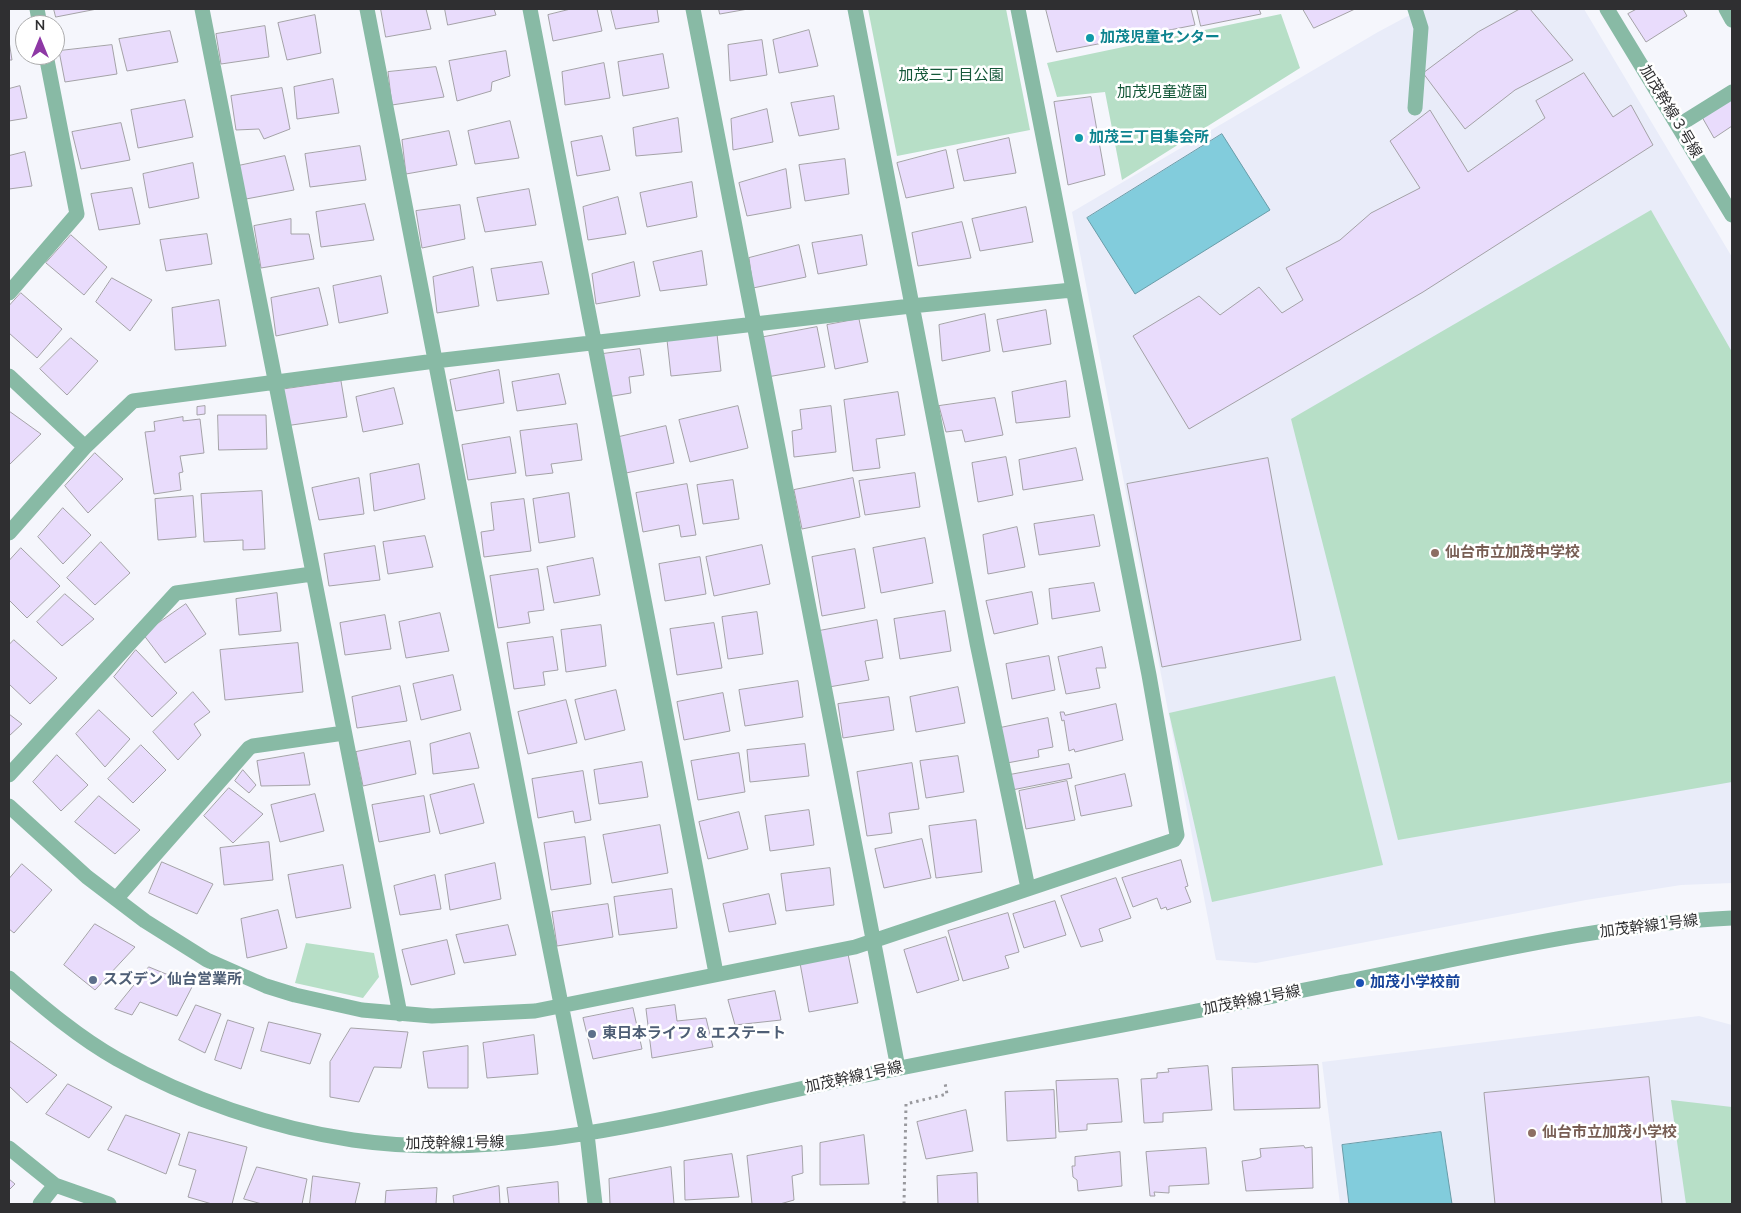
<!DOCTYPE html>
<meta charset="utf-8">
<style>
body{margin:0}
#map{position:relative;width:1741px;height:1213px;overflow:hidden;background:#f5f6fc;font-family:"Nunito Sans",sans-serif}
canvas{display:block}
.frame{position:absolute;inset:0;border:10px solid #2f2f31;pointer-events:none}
.north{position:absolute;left:15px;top:15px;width:50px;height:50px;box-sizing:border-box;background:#fff;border:1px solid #acacad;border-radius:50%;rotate:0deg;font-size:14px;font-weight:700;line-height:20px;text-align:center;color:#2f2f31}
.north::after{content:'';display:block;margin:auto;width:18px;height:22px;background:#8e38a5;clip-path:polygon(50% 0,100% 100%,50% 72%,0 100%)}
</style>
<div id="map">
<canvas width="1741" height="1213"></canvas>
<div class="frame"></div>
<div class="north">N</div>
</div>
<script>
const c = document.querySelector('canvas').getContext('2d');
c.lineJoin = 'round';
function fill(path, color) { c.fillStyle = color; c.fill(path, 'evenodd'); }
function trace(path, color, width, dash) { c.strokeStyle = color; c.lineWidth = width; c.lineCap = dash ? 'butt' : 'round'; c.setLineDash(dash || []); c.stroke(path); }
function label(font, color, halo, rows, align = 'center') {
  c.font = font + ' "Nunito Sans","Noto Sans JP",sans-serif'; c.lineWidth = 5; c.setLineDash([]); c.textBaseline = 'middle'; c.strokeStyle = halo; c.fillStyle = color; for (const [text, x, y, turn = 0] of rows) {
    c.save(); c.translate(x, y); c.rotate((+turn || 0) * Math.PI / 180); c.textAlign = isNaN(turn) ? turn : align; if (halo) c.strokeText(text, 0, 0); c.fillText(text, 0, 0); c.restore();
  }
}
const built = new Path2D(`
 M1421,9H1584L1732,257V883L1681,885L1586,900L1256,963L1216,960L1072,212L1378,32Z
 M1699,1016L1732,1025V1204H1340L1322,1062Z`);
const green = new Path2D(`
 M868,9H1006L1030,130L897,156Z
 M1281,14L1300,68L1122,180L1105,92L1057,97L1047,63Z
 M1651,210L1732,352V782L1398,840L1291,419Z
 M1335,676L1383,865L1212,902L1169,713Z
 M306,943L374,953L379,977L363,998L295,983Z
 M1671,1100L1732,1107V1204H1686Z`);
const water = new Path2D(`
 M1222,134L1270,210L1135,294L1087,218Z
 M1441,1132L1452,1204H1349L1342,1145Z`);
const building = new Path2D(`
 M54,9H97L56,17Z
 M381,9H426L431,29L386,37Z
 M445,9H494L496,15L448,25Z
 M571,9H597L602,31L553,41L548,15Z
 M611,9H657L659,22L616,29Z
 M719,9H748L720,14Z
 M1046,9H1191L1195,25L1057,52Z
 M1197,9H1259L1261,14L1201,26Z
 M1303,9H1355L1314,28Z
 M1520,9H1530L1573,60L1515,90L1465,129L1423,73L1478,32Z
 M1637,9H1683L1687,16L1646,42L1628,14Z
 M315,15L321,53L287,60L278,23Z
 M265,26L269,57L221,64L216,34Z
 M809,30L818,66L779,73L773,40Z
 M170,31L178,62L127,71L119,39Z
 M762,40L767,75L730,81L728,45Z
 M9,41L12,60H9Z
 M112,45L117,74L65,82L59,51Z
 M506,51L510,76L492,82L491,91L457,101L449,61Z
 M663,54L669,88L623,96L618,62Z
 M604,63L610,98L565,105L562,72Z
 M436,67L444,97L392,105L388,72Z
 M1584,73L1613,117L1631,105L1653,145L1423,292L1189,429L1133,336L1199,296L1220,315L1259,287L1282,313L1303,300L1286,268L1340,240L1371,213L1420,188L1390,141L1430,110L1468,172L1545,118L1536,101Z
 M333,79L339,113L297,119L294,87Z
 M20,86L27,118L9,121V89Z
 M282,88L290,129L264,139L259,129L236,130L231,96Z
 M1732,89V126L1714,138L1698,110Z
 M834,96L839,129L799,136L791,103Z
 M1091,97L1105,175L1068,185L1054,102Z
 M185,100L193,137L138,148L131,110Z
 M767,109L773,142L733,150L731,119Z
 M678,118L682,152L636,156L633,128Z
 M510,121L519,158L475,164L468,131Z
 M121,123L130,160L81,169L72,132Z
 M449,131L457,165L406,174L402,140Z
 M602,136L610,170L577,176L571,142Z
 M1009,138L1016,173L964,181L957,150Z
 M360,146L366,180L310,187L305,154Z
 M946,150L954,188L906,198L897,163Z
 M25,152L32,186L9,189V156Z
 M285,156L294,190L246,199L238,166Z
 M845,159L849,194L805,201L799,165Z
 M193,163L199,198L149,208L143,174Z
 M786,169L791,208L747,216L739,183Z
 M692,182L697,217L647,227L640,193Z
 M132,188L140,224L99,230L91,194Z
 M529,189L536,225L485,232L477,198Z
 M618,197L626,234L588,240L583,207Z
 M365,204L374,240L321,247L316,212Z
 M460,205L465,239L422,248L416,211Z
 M1026,207L1033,242L980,251L972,219Z
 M291,219V234H309L314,259L261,268L254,226Z
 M962,222L971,258L918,266L912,233Z
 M207,234L212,264L166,271L160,240Z
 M71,235L107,267L84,295L46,263Z
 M862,235L867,265L818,274L812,243Z
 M799,245L806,277L753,288L749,258Z
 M702,251L707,285L660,291L653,262Z
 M542,262L549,294L497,301L491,269Z
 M634,262L640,296L596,304L592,274Z
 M473,267L479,306L437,313L433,277Z
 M381,276L388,313L339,323L333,286Z
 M112,278L152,300L130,331L96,302Z
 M319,288L328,325L276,336L271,298Z
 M21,293L62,329L37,358L9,333V306Z
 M219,300L226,346L175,350L172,308Z
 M1046,310L1051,344L1003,352L997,320Z
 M985,314L990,351L942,361L939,325Z
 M859,319L868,362L835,369L827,325Z
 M817,327L825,367L767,377L759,338Z
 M717,334L721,371L671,376L667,340Z
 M71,338L98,361L67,395L40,369Z
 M640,349L644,375L629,377L631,393L601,398L595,355Z
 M499,370L504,403L456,411L450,380Z
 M559,374L566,404L517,411L512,382Z
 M341,381L347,417L285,426L279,390Z
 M1066,381L1070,417L1016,423L1012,392Z
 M394,388L403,424L363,432L356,397Z
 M898,392L905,435L876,439L880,468L853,471L844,400Z
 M995,398L1003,435L965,442L962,430L946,432L939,406Z
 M205,406V414L197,415V407Z
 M738,406L748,448L690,462L679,420Z
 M831,406L836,452L794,457L792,431L802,429L800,410Z
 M9,411L41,434L9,465Z
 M218,415H266L267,449L219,450Z
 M183,417V421L200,419L204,453L180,456L183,472L179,473L181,490L154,494L145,432L155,431L154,422Z
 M577,424L582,460L551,464L553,473L526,476L520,431Z
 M666,426L674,463L626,473L619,437Z
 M510,437L516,473L468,480L462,445Z
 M1076,448L1083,480L1023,490L1019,460Z
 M95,453L123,479L88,513L65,486Z
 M1006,457L1013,495L978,502L972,463Z
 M1268,458L1301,640L1162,667L1127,484Z
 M419,464L425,499L374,511L370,474Z
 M915,473L920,507L865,515L859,481Z
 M359,478L364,514L319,520L312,488Z
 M853,478L860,517L802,529L794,490Z
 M733,480L739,519L703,524L697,485Z
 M687,484L696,535L681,537L679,525L643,532L636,493Z
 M262,491L265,549L243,550V540L204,542L201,494Z
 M569,493L575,537L539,543L533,499Z
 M193,496L196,537L158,540L155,499Z
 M524,499L531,551L484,557L481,532L494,530L491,503Z
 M63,508L91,535L63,564L38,537Z
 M1094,515L1100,546L1039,555L1034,524Z
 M1017,527L1025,567L988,574L983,535Z
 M425,536L433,567L388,574L383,542Z
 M925,538L933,583L881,593L873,548Z
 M101,542L130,573L95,605L67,578Z
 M762,545L770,584L714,596L706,557Z
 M375,546L380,580L329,586L324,554Z
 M21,548L60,586L27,618L9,600V561Z
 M855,549L865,608L822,616L812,557Z
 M700,557L706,594L665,601L659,564Z
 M593,558L600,595L554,603L547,567Z
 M538,569L544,610L528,612L530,623L498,628L490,576Z
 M1094,583L1100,611L1052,619L1049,589Z
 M1032,592L1038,624L994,634L986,601Z
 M277,593L281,631L239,635L236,599Z
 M65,594L94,619L62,646L37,622Z
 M186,604L206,634L165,663L143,634Z
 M945,611L951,651L900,659L894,619Z
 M757,612L763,654L728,659L722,617Z
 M440,613L449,651L406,658L399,622Z
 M385,615L391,649L345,655L340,623Z
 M877,620L883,658L865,661L869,680L829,687L819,631Z
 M714,623L722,668L677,675L670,629Z
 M601,625L606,666L566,672L561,630Z
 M553,637L558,670L543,672L545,685L514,689L507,643Z
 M14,640L57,678L30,704L9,684V645Z
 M298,643L303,692L225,700L220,650Z
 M1102,647L1106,668H1096L1100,688L1066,694L1058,657Z
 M136,650L177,693L152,717L114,677Z
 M1049,656L1055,690L1012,699L1006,664Z
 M453,675L461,710L421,720L413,684Z
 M798,681L803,717L745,726L739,690Z
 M400,686L407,721L357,728L352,697Z
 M958,687L965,723L916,732L910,697Z
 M616,690L625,730L585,740L575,700Z
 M193,692L210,712L194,724L201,735L178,760L153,732Z
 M723,693L730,731L684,740L677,702Z
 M889,697L894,730L843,738L838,704Z
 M566,700L577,743L528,754L518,712Z
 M1116,704L1123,740L1075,752L1074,749L1069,751L1064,720L1062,721L1060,712H1064L1065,715Z
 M99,710L130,739L105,767L76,734Z
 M9,714L22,724L9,736Z
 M1048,718L1053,747L1038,750L1039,757L1007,763L1000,728Z
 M470,733L479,768L433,774L430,744Z
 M410,741L416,774L363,786L356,752Z
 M805,744L809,776L750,782L747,750Z
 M141,745L166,770L133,803L108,779Z
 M304,753L310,785L261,786L257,761Z
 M739,753L745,792L698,800L691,761Z
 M57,755L88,785L61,811L33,782Z
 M958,756L964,792L926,798L920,761Z
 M642,762L648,797L599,804L594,770Z
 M912,763L919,809L889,813L892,833L867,836L857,772Z
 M1069,764L1072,778L1007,791L1004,776Z
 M243,770L256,785L249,793L235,781Z
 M583,771L591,820L575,823L573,811L538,818L532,779Z
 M1125,774L1132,806L1081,816L1075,786Z
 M1067,781L1075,820L1026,829L1019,791Z
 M474,784L484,823L440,834L430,795Z
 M229,788L263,814L233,843L204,816Z
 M315,794L324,831L280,842L271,805Z
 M99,796L140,830L115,854L75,822Z
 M424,796L430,832L379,842L372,805Z
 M809,810L814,845L770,851L765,816Z
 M739,812L748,849L708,859L699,822Z
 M976,820L982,872L936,878L929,826Z
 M660,825L668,873L612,883L603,835Z
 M585,837L591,884L551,890L544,843Z
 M922,839L931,878L884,888L875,849Z
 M269,842L273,880L224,885L220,848Z
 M1181,860L1188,886L1185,887L1191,902L1167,910L1166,907L1161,909L1157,898L1133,907L1122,878Z
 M162,862L213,884L197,914L149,893Z
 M495,863L501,899L450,910L445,875Z
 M22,864L52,890L14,933L9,929V879Z
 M343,865L351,908L296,918L288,875Z
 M830,868L834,905L786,911L781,874Z
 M435,875L441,909L400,915L394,886Z
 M1116,878L1131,918L1099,929L1103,941L1081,947L1061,896Z
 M672,889L677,928L619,935L614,897Z
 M769,894L776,924L729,932L723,904Z
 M1055,901L1066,935L1024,948L1013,914Z
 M608,904L613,937L557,946L552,912Z
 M278,910L287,948L247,958L241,919Z
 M1008,913L1019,952L1005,956L1009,968L963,981L948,931Z
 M95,924L135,947L95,990L64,965Z
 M508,925L516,955L464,963L456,935Z
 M946,937L959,980L917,993L904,950Z
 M447,940L455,974L411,985L402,950Z
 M848,954L858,1003L809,1012L800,963Z
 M149,967L193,985L177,1016L140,1002L132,1015L115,1009Z
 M775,991L781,1020L735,1025L728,1000Z
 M196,1005L221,1014L205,1053L179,1040Z
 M675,1005L677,1021L706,1018L713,1047L652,1058L646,1009Z
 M633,1008L642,1049L593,1059L583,1018Z
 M228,1020L254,1028L241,1069L215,1060Z
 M269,1022L321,1034L310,1064L261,1051Z
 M351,1028L408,1032L401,1068L374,1067L359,1102L330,1097V1062Z
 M534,1035L538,1074L487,1078L483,1043Z
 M10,1041L57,1075L27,1103L9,1086Z
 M468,1046V1088H428L423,1052Z
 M1318,1065L1320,1108L1234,1110L1232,1068Z
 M1208,1066L1212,1110L1163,1113V1122L1144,1123L1141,1079L1157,1078V1073L1169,1072L1168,1069Z
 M1649,1077L1662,1204H1495L1484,1093Z
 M1118,1079L1122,1122L1087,1124V1130L1059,1132L1056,1081Z
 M68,1084L112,1107L89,1138L46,1114Z
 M1054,1090L1056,1138L1007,1141L1005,1092Z
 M966,1110L973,1151L926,1159L917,1122Z
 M126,1115L180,1134L166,1174L108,1150Z
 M189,1132L247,1147L232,1204H212L188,1197L196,1170L179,1165Z
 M864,1135L869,1184L820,1185V1143Z
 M802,1146L803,1173L792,1176L794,1200L780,1204H752L747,1156Z
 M1304,1146L1305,1148L1312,1147L1313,1188L1246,1191L1242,1161L1256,1159L1261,1157L1260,1149Z
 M1206,1148L1209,1184L1169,1186V1193L1154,1192L1155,1196H1150L1146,1152Z
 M1120,1152L1122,1186L1078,1191L1077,1180L1073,1177L1072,1166H1075V1157Z
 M732,1154L739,1197L685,1200L684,1161Z
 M257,1167L307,1179L302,1204H262L244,1199Z
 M671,1167L674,1204H610L609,1179Z
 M977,1173L978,1204H938L937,1176Z
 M313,1176L360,1183L355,1204H310Z
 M9,1179L15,1184L9,1190Z
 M558,1182L559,1204H509L507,1188Z
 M499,1186L500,1204H454L453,1196Z
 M437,1188L436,1204H385L386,1191Z`);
const path = new Path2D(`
 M904,1204L906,1104L947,1094L945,1083`);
const minor = new Path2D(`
 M37,9L40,25
 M202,9L400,1014
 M367,9L525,824L587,1134L595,1204
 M530,9L716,973
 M693,9L898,1068
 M855,9L977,643L1028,888
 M1415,9L1421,28L1415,108
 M1607,9L1732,215
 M1726,9L1732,20
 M1679,125L1732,92
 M9,293L77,214L46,55
 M9,376L85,447
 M9,533L85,447L133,401L435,361L911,306L1072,290
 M9,775L176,593L312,574
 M9,806L87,877L145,921L207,960L266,986L295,995L362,1010L432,1016L535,1011L855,947L1174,840L1177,835L1149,675L1018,9
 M116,899L249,748L253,746L344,733
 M9,978C43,1007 78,1037 117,1059C188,1099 272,1128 353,1140C515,1163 675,1115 832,1082C999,1047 1167,1018 1334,984C1466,958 1598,924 1732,918
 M9,1148L55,1185L109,1204
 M40,1204L55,1185`);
const markers = [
 [1090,38,5,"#0f9aa8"],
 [1079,138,5,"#0f9aa8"],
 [1435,553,5,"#8d6e63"],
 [93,980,5,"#5c6f8a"],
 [1360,983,5,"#1a4fb4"],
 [592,1034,5,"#5c6f8a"],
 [1532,1133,5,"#8d6e63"]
];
const cultureNames = [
 ["加茂児童センター",1100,38],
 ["加茂三丁目集会所",1089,138]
];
const parkNames = [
 ["加茂三丁目公園",951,76],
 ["加茂児童遊園",1162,93]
];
const streetNames = [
 ["加茂幹線３号線",1670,112,59],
 ["加茂幹線1号線",1649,927,-7],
 ["加茂幹線1号線",1252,1001,-11],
 ["加茂幹線1号線",854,1078,-12],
 ["加茂幹線1号線",455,1144,-1]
];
const educationNames = [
 ["仙台市立加茂中学校",1445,553],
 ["仙台市立加茂小学校",1542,1133]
];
const serviceNames = [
 ["スズデン 仙台営業所",103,980],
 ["東日本ライフ & エステート",602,1034]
];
const transitNames = [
 ["加茂小学校前",1370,983]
];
fill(built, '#e9ecf9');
fill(green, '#b7dfc7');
fill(water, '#82ccdc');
trace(water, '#699da9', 1);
fill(building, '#e9dcfc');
trace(building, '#a4a2a7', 1);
trace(path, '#98989d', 3, [2.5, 4]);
trace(minor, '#88baa5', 15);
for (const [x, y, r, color] of markers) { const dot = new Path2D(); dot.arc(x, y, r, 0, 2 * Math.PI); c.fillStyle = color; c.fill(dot); trace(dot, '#fff', 2); }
label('bold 15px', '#0d838f', '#fff', cultureNames, 'left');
label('15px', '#135738', '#fff', parkNames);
label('15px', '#2f2f31', '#fff', streetNames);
label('bold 15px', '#785e54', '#fff', educationNames, 'left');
label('bold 15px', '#4e5e75', '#fff', serviceNames, 'left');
label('bold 15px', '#164399', '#fff', transitNames, 'left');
</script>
